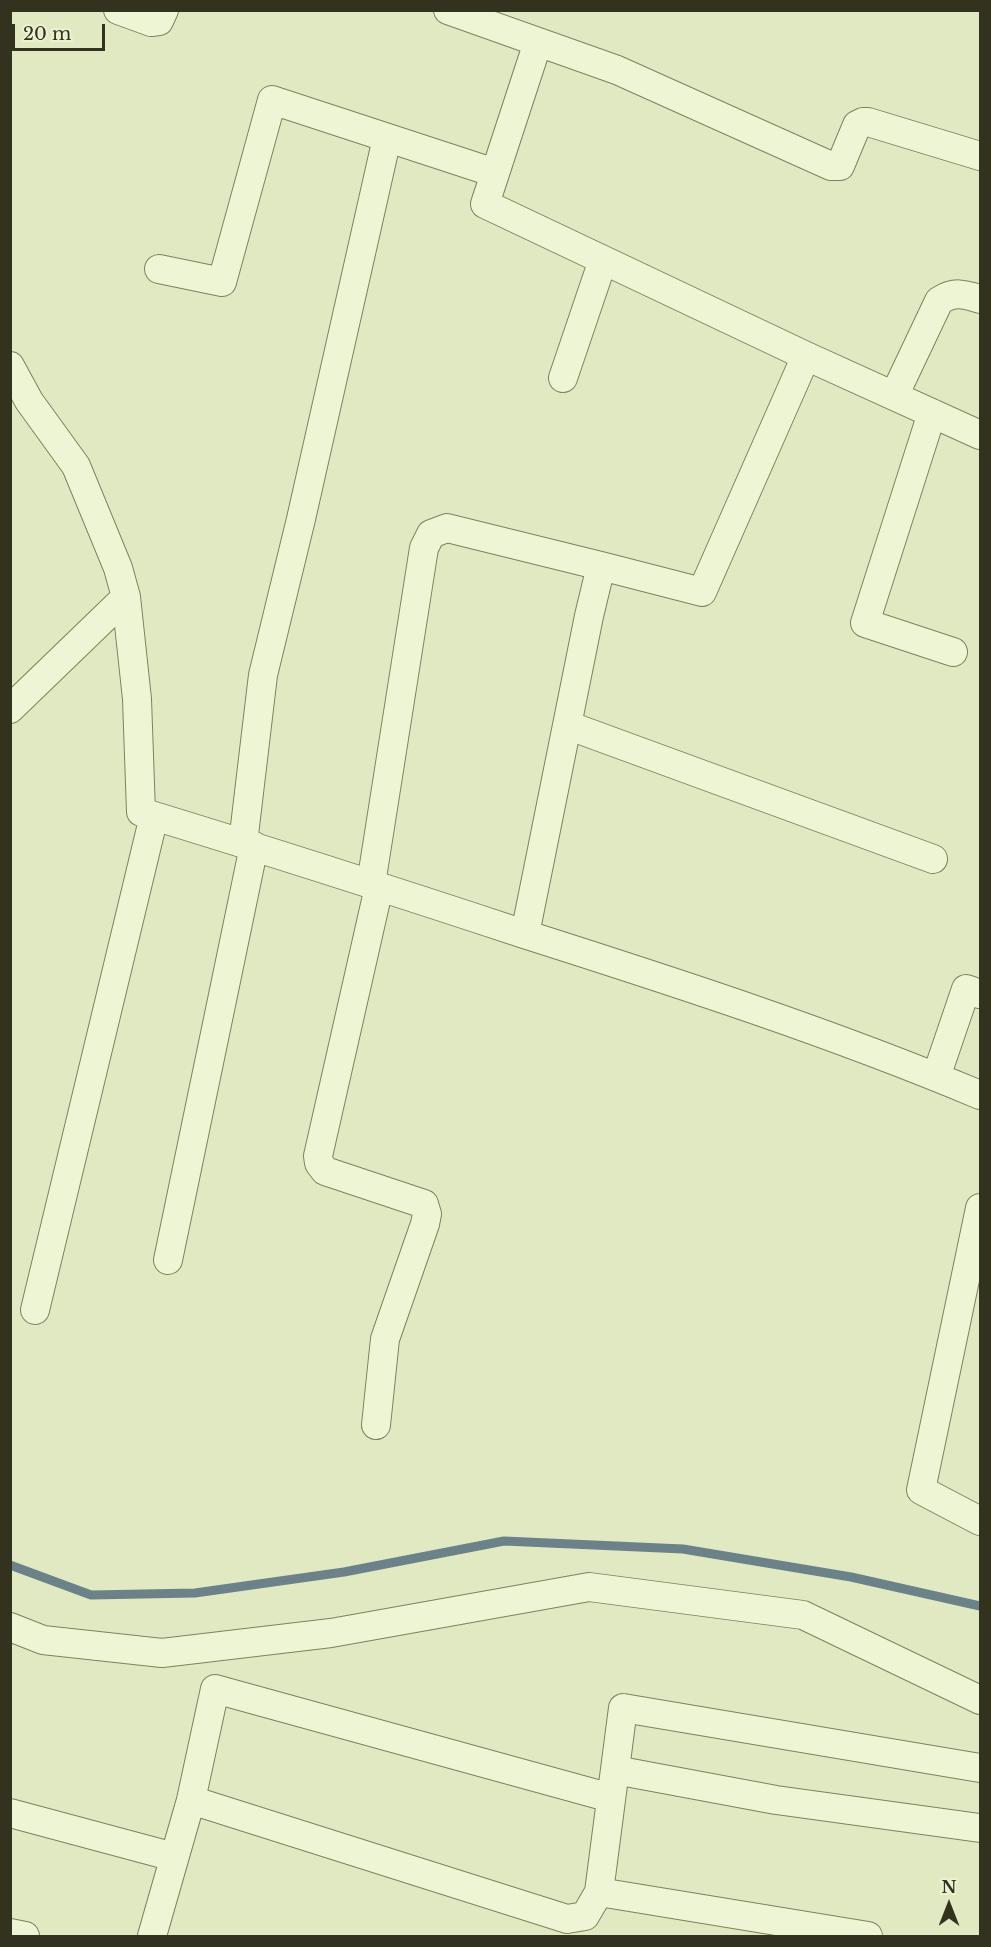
<!DOCTYPE html>
<style>
body{margin:0}
#map{position:relative;width:991px;height:1947px;overflow:hidden;background:#e1e9c2;font-family:"Libre Baskerville",serif}
canvas{display:block}
.frame{position:absolute;inset:0;border:12px solid #32321e;pointer-events:none}
.north{position:absolute;left:919px;top:1875px;width:60px;height:60px;-webkit-text-stroke:4px #ebf1d1;paint-order:stroke;rotate:0deg;font-size:16px;font-weight:700;line-height:24px;text-align:center;color:#32321e}
.north::after{content:'';display:block;margin:auto;width:21px;height:27px;background:#32321e;clip-path:polygon(50% 0,100% 100%,50% 72%,0 100%)}
.scale{position:absolute;left:12px;top:24px;width:93px;height:27px;box-sizing:border-box;border:3px solid #32321e;border-top:0;padding-left:8px;font-size:18px;line-height:21px;white-space:nowrap;color:#32321e;-webkit-text-stroke:4px #ebf1d1;paint-order:stroke}
</style>
<div id="map">
<canvas width="991" height="1947"></canvas>
<div class="frame"></div>
<div class="north">N</div>
<div class="scale">20 m</div>
</div>
<script>
const c = document.querySelector('canvas').getContext('2d');
c.lineJoin = 'round';
function trace(path, color, width, dash) { c.strokeStyle = color; c.lineWidth = width; c.lineCap = dash ? 'butt' : 'round'; c.setLineDash(dash || []); c.stroke(path); }
const stream = new Path2D(`
 M10,1565L91,1595L195,1593L344,1572L504,1541L683,1549L851,1577L980,1606`);
const minor = new Path2D(`
 M118,10L151,22L159,21L164,10
 M448,10L617,70L831,166H840L857,125L863,122H868L980,156
 M538,42L485,204L806,356L980,435
 M159,269L222,282L272,100L495,173
 M10,366L29,401L76,466L118,568L126,597L137,699L141,812C269,851 397,892 524,934C678,983 832,1033 980,1095
 M563,378L603,260
 M894,396L939,301C954,291 964,294 980,299
 M932,413L865,623L953,652
 M10,709L126,597
 M567,725L933,859
 M243,843L263,675L301,519L387,138
 M371,884L424,548L431,534L447,528L601,566
 M525,934L589,616L601,566L702,592L806,356
 M936,1077L966,989L980,994
 M980,1208L921,1490L980,1521
 M168,1260L254,846
 M35,1310L154,816
 M376,1425L385,1339L425,1224L427,1214L424,1204L325,1171L319,1163L318,1156L379,887
 M10,1627L43,1640L162,1653L331,1633L589,1587L803,1615L980,1700
 M615,1770L776,1800L980,1828
 M191,1800L215,1689L611,1798
 M10,1813L174,1857
 M599,1892L623,1708L980,1768
 M10,1933L25,1936
 M152,1936L191,1800L567,1919L585,1916L599,1892L868,1936`);
trace(stream, '#6c8289', 9);
trace(minor, '#80815b', 30);
trace(minor, '#eef5d4', 28);
</script>
